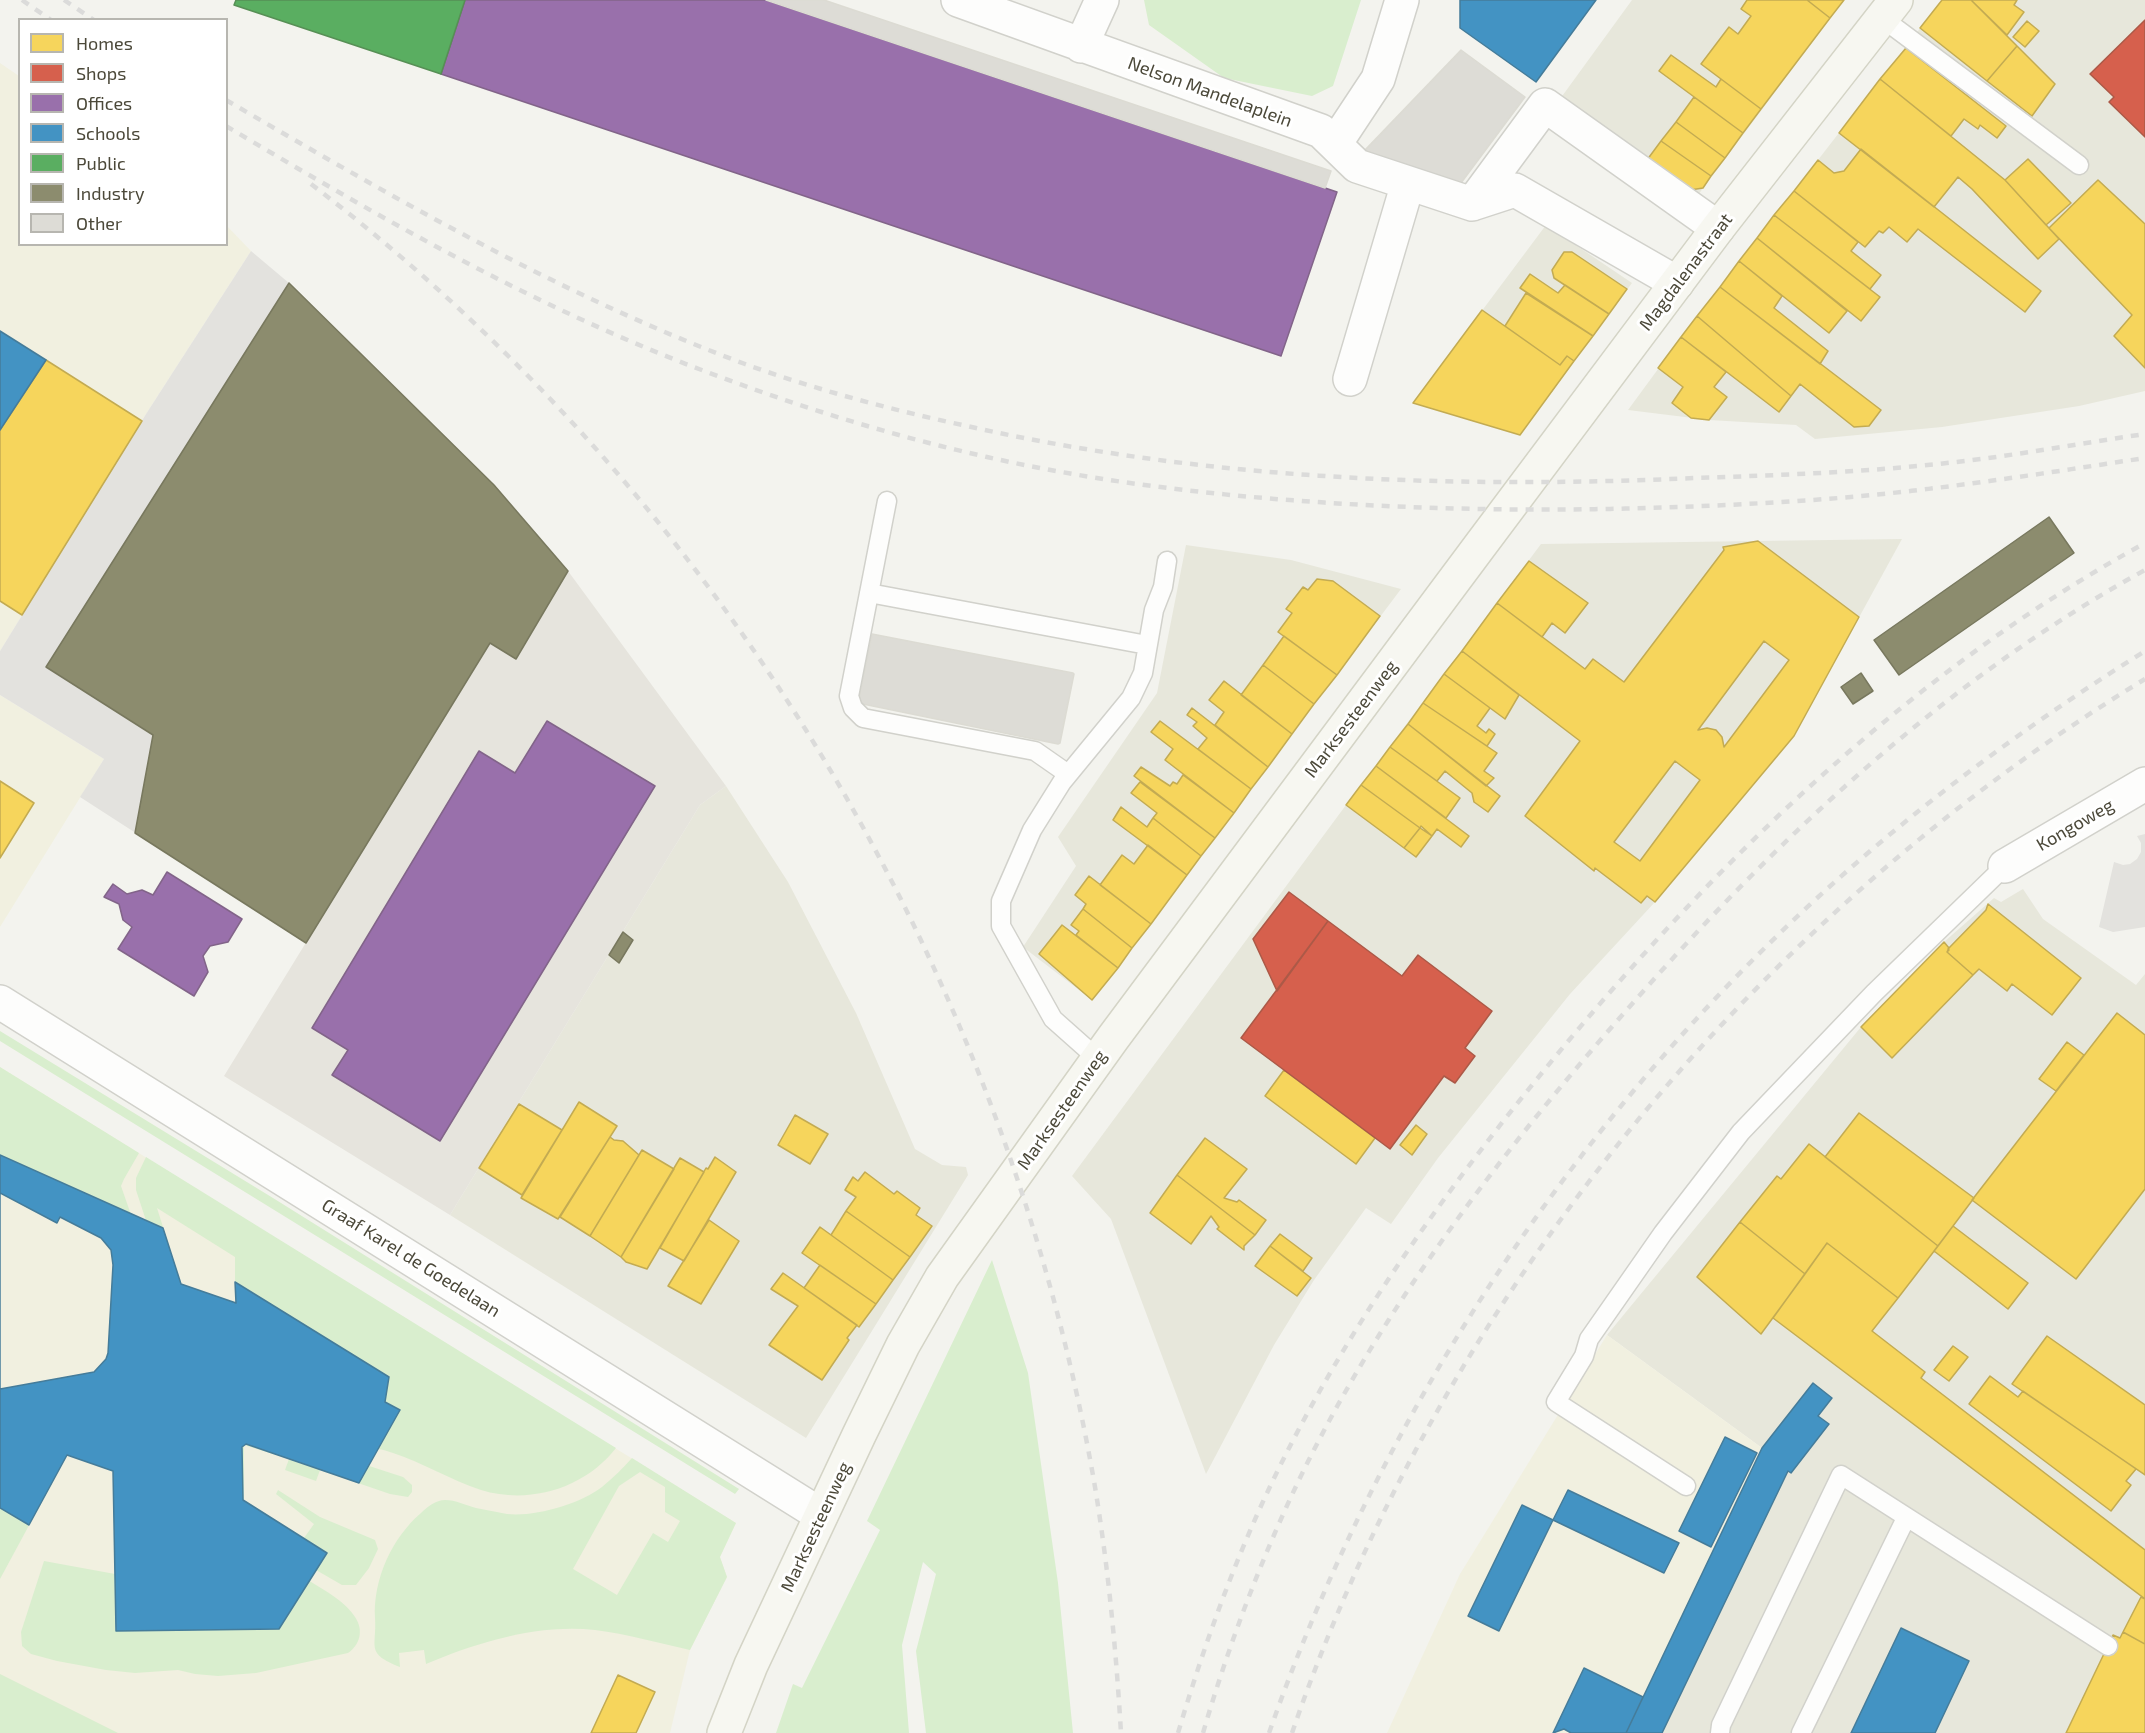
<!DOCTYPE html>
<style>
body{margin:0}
#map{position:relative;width:2145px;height:1733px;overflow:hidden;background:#f3f3ee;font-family:"Exo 2",sans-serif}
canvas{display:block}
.legend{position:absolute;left:18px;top:18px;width:210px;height:228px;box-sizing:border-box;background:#fff;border:2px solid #b7b6b0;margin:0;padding:8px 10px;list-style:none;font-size:18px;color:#4b4839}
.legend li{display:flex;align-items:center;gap:12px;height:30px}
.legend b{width:30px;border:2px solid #b7b6b0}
</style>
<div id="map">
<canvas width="2145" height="1733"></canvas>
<ul class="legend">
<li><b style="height:16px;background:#f6d55c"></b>Homes</li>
<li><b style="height:16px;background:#d6604d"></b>Shops</li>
<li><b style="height:16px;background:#9970ab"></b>Offices</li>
<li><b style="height:16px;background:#4393c3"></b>Schools</li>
<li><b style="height:16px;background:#5aae61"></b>Public</li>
<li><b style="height:16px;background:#8c8c6e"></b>Industry</li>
<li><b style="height:16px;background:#dddcd6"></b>Other</li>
</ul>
</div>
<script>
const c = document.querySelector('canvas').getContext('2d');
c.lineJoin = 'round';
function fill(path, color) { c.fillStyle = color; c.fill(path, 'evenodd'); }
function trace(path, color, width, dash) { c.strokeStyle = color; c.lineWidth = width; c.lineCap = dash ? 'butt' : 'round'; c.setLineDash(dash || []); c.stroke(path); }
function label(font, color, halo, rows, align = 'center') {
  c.font = font + ' "Exo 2",sans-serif'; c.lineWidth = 6; c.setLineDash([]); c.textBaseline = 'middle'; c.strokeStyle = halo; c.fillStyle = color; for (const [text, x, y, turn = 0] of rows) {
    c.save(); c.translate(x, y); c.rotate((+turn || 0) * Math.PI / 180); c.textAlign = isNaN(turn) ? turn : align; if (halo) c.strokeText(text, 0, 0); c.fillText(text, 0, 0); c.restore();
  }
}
const residential = new Path2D(`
 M1632,0H1844L1698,195L1560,99Z
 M1942,0H2145V391L2079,406L1942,427L1815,439L1796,425L1709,420L1628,410L1697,316Z
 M1546,225L1632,283L1520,435L1413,403Z
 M1902,539L1794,736L1655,902L1570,994L1438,1158L1391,1224L1366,1208L1314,1280L1274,1345L1206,1474L1111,1219L1072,1176L1346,805L1541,544Z
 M1186,545L1291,560L1401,589L1092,1000L1023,947L1076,866L1058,837L1157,693Z
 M726,786L788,882L856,1013L915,1149L942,1165L966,1167L968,1175L806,1438L450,1215L700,805Z
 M2023,889L2043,919L2136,985L2145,974V1733H1626L1762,1448L1607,1335L1861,1027L1944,942L1994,898L2001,902Z`);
const industrial = new Path2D(`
 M568,571L726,786L700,805L450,1215L224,1076L490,643L516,659Z`);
const education = new Path2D(`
 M0,63L19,76L20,244H226L227,226L251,251L146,414L0,651Z
 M0,695L104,759L0,927Z
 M0,1067L736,1523L720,1557L727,1577L690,1650L670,1733H0Z
 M1607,1335L1762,1448L1626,1733H1387L1460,1574Z`);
const green = new Path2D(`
 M1144,0H1361L1333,86L1312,96L1224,78L1149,25Z
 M0,1031L273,1198L739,1489L735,1494L0,1041Z
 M0,1067L139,1153L124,1179L121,1186L137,1232L79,1191L0,1155Z
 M146,1157L616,1448C585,1488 530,1505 481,1490C451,1480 423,1463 393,1453C383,1449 372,1448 362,1445C319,1431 276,1416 232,1402L154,1245L136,1190V1178ZM157,1208L235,1257V1303L181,1284Z
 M992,1260L1028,1373L1058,1583L1073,1733H926L916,1651L936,1574L923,1562L902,1645L909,1733H776L793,1684L802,1688L880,1530L867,1521Z
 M129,1421L170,1428L223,1426L251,1432L322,1457L363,1464L403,1477L412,1485V1492L408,1497L390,1494L320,1470L316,1481L285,1470L289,1459L244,1445V1500L304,1538L314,1524L276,1494L278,1490L320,1517L375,1540L378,1549L369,1568L356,1585H342L290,1555L269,1539L219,1518L182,1496L170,1486L152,1460L122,1430L119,1425L122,1422Z
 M60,1425C139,1474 220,1521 297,1573C316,1586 343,1598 355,1617C364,1630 360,1645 348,1653L256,1673L218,1676L195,1674L178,1670L135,1673L106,1670L57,1661L31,1654L22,1646L21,1632L44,1561L115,1574L113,1471L67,1455L0,1579V1447Z
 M632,1458L736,1523L720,1557L727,1577L690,1650C659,1643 627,1634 595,1630C537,1624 479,1642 426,1664L424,1650L399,1653L400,1667C365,1653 377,1648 375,1618C373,1579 392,1538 421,1513C427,1507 436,1500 445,1500C456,1500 465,1505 476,1508C486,1510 497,1512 507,1514C535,1517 580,1504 602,1487C613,1478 623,1468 632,1458ZM640,1472L665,1487V1512L680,1521L668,1542L653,1533L617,1595L573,1569L619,1486Z
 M0,1674L118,1733H0Z`);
const parking = new Path2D(`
 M251,251L289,283L494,485L568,571L516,659L490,644L306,943L80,797L104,759L0,695V651L146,414Z
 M2145,834V927L2113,932L2099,927L2114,862L2123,865L2130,864L2137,859L2141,852V843L2137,836Z`);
const homes = new Path2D(`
 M1747,0H1807L1830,18L1761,109L1701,64L1729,27L1738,34L1751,16L1741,9Z
 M1807,0H1844L1830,18Z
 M1942,0H1971L2017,46L1987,81L1920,28Z
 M1971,0H2017L2014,5L2024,12L2007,35Z
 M2027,21L2039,31L2025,47L2013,37Z
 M2017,46L2055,84L2032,116L1987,81Z
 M1906,48L2006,126L1997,138L1980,125L1978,129L1964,119L1951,136L1880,79Z
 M1671,55L1716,87L1721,79L1761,109L1743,133L1659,71Z
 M1880,79L2005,180L2059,239L2038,259L1972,189L1958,177L1934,207L1839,133Z
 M1694,97L1743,133L1725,158L1676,122Z
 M1676,122L1725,158L1711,176L1661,141Z
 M1661,141L1711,176L1703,188L1690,190L1647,160Z
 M1861,149L2041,291L2025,312L1918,229L1907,242L1889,227L1883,233L1879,231L1865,247L1794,191L1818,160L1834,173L1844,171Z
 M2028,159L2071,203L2046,225L2005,180Z
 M2098,180L2145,224V368L2114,336L2132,315L2049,228Z
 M1794,191L1858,242L1851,251L1881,275L1870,289L1774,215Z
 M1774,215L1880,297L1861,321L1757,238Z
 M1757,238L1847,311L1829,333L1739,261Z
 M1564,252H1572L1627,289L1609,314L1554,278L1552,270Z
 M1739,261L1782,296L1774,308L1828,351L1820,364L1720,287Z
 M1530,274L1558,293L1565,285L1609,314L1593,336L1520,288Z
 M1720,287L1881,410L1869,426L1854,427L1800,384L1791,396L1697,316Z
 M1526,293L1593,336L1574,361L1567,356L1560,365L1505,326Z
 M1482,310L1560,365L1567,356L1574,361L1520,435L1413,403Z
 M1697,316L1791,396L1779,412L1681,337Z
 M1681,337L1726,372L1714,387L1727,397L1709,420L1691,418L1672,403L1683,387L1658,368Z
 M46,360L142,421L22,615L0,601V430Z
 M1758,541L1859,617L1794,736L1655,902L1647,896L1641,903L1595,868L1594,871L1525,816L1580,741L1462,651L1497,603L1585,669L1593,659L1624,682L1724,550L1723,547ZM1764,641L1789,660L1724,747L1722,737L1716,730L1707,728L1698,730ZM1675,761L1700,780L1640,861L1614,842Z
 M1529,561L1588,603L1565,633L1552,623L1542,637L1497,603Z
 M1317,579L1333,581L1380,616L1337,675L1278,632L1292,613L1286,609L1303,587L1308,590Z
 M1284,636L1337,675L1314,704L1263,665Z
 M1462,651L1519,695L1505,719L1444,674Z
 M1263,665L1314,704L1292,734L1241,695Z
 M1444,674L1490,708L1477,726L1486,733L1489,729L1495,734L1487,746L1423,703Z
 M1224,681L1292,734L1268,767L1215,725L1224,712L1209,700Z
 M1423,703L1497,753L1484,771L1494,778L1486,786L1408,724Z
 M1192,708L1268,767L1251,789L1198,749L1207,738L1193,726L1197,722L1187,715Z
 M1160,721L1251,789L1234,813L1165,760L1173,749L1151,732Z
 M1408,724L1500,796L1488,812L1474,802L1472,793L1445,771L1437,781L1390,747Z
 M1390,747L1460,798L1446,818L1376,766Z
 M1376,766L1469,836L1461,847L1437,829L1432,836L1421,826L1420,828L1361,785Z
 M1141,767L1170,786L1173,782L1177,784L1183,775L1234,813L1215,838L1134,776Z
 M0,781L34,803L0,858Z
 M1140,782L1215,838L1201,856L1153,818L1157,813L1131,793Z
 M1361,785L1420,828L1404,848L1346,805Z
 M1121,807L1147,827L1153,818L1201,856L1187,875L1113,820Z
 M1420,828L1432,836L1416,857L1404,848Z
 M1148,845L1187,875L1151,924L1100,885L1122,855L1134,864Z
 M1089,876L1151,924L1132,948L1083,909L1086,904L1075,895Z
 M1988,904L2081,978L2052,1015L2012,984L2007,991L1979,969L1973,975L1947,952L1949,950L1948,949L1986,910Z
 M1083,909L1132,948L1118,968L1076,935L1079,931L1071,925Z
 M1062,925L1118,968L1092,1000L1039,954Z
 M1944,942L1949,948L1947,952L1973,975L1892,1058L1861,1027Z
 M2117,1013L2145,1035V1189L2076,1279L1972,1200Z
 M2067,1042L2084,1055L2056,1091L2039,1079Z
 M1284,1070L1375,1138L1356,1164L1265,1096Z
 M579,1102L617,1126L558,1219L521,1198Z
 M519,1104L562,1130L522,1195L479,1168Z
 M1859,1113L1974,1198L1938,1246L1825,1157Z
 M795,1115L828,1134L810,1164L778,1145Z
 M1416,1125L1427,1134L1412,1155L1400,1145Z
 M610,1137L614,1140L623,1141L639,1155L590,1236L560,1217Z
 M1205,1138L1247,1169L1224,1198L1237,1202L1239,1200L1266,1220L1255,1235L1177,1175Z
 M1809,1144L1938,1246L1898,1298L1827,1243L1805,1274L1740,1222L1777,1176L1781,1179Z
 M642,1150L674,1169L621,1257L590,1236Z
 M715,1157L736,1172L684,1261L660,1248L706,1168L708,1169Z
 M680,1158L704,1172L647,1269L626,1262L621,1257Z
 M865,1172L894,1194L897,1191L920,1208L916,1215L932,1226L910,1257L846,1211L856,1197L845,1190L853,1177L858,1181Z
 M1177,1175L1255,1235L1244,1246V1250L1217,1229L1219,1227L1211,1216L1191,1244L1150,1213Z
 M846,1211L910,1257L893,1280L831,1235Z
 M709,1220L739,1241L701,1304L668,1286Z
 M1740,1222L1805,1274L1761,1334L1697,1277Z
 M1953,1226L2028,1283L2008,1309L1934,1251Z
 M820,1227L893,1280L876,1304L802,1253Z
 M1280,1234L1312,1258L1303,1271L1270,1246Z
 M1827,1243L1898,1298L1872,1331L1925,1372L1921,1378L2145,1550V1599L1773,1318Z
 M1270,1246L1311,1278L1297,1296L1255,1266Z
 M820,1265L876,1304L859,1327L804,1288Z
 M783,1273L857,1325L847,1338L849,1340L822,1380L769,1345L798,1306L771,1289Z
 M2047,1336L2145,1405V1475L2012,1384Z
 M1953,1346L1968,1357L1949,1381L1934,1370Z
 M1990,1376L2018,1397L2023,1391L2136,1469L2126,1481L2131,1485L2111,1511L1969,1404Z
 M2141,1597L2145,1599V1644L2123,1632Z
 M2123,1632L2145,1644V1733H2066L2113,1635L2120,1638Z
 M618,1675L655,1692L636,1733H591Z`);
const shops = new Path2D(`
 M2145,20V137L2109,102L2114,97L2090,74Z
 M1289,892L1328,921L1277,991L1253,939Z
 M1328,921L1402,976L1418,955L1492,1011L1465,1048L1475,1056L1455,1083L1444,1076L1390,1149L1241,1038Z`);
const offices = new Path2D(`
 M465,0H766L1337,192L1281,356L441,74Z
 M547,721L655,786L440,1141L332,1075L348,1050L312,1028L479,751L515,773Z
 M167,872L242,919L228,942L210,946L203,956L208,972L194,996L118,949L132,927L123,920L119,904L104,897L113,884L127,894L142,890L153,895Z`);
const schools = new Path2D(`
 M1460,0H1596L1536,82L1460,28Z
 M0,331L46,360L0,430Z
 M0,1155L163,1228L181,1284L236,1303L235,1282L389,1377L385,1402L400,1410L359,1483L246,1444L242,1447L243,1500L327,1553L279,1629L116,1631L113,1471L67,1455L29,1525L0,1508Z
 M0,1193L57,1223L60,1217L101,1238L111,1250L113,1265L108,1353L106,1359L94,1372L0,1389Z
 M1813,1383L1832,1398L1818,1416L1829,1424L1791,1473L1788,1471L1662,1733H1626L1762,1448Z
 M1725,1437L1757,1453L1711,1547L1679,1531Z
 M1568,1490L1679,1543L1664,1573L1553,1520Z
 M1522,1505L1553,1520L1499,1631L1468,1616Z
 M1901,1628L1969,1661L1935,1733H1851Z
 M1584,1668L1643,1697L1626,1733H1571L1564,1729L1553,1733Z`);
const public = new Path2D(`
 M236,0H465L441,74L234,5Z`);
const industry = new Path2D(`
 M289,283L494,485L568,571L516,659L490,643L306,943L135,833L153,735L46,667Z
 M2049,517L2074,553L1899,675L1874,640Z
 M1861,673L1873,691L1853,704L1841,687Z
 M623,932L633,940L619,963L609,955Z`);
const building = new Path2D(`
 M766,0H824L1331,171L1325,188Z
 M1461,50L1525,97L1461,183L1364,151Z
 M872,634L1073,673L1074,674L1060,743L1058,744L858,703Z`);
const lane = new Path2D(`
 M1882,18L2079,165
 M887,501L849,696L853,708L863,718L1035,751L1068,774
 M869,593L1147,645
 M1098,1059L1053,1019L1001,926V901L1032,830L1062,782L1131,698L1143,673L1154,610L1163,587L1167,561
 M1686,1486L1556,1402L1584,1356L1589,1339L1663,1233L1741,1132L1874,993L2005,866
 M1720,1733L1721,1725L1841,1475L2108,1646
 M1801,1733L1906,1518`);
const street = new Path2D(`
 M958,0L1321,131L1357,166L1472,204L1515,190L1677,283
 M1081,46L1102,0
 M1335,144L1378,79L1402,0
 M1472,204L1545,105L1718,228
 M1350,379L1408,183
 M2005,866L2145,784
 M0,1002L821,1515`);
const secondary = new Path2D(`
 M724,1733L751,1665L859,1435L903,1345L942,1277L1113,1038L1479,547L1718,228L1896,0`);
const rail = new Path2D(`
 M22,0L51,20
 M64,0L94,20
 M226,100C394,198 562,296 745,364C817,390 892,410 967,426C1207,480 1451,489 1696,478C1783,475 1870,472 1956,462C2019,455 2082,443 2145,434
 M226,126C379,217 533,306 699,369C793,405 889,435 987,457C1111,485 1238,498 1365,505C1518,513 1673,510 1826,499C1933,491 2039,474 2145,458
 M311,184C724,499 1004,970 1094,1481C1108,1564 1116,1649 1121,1733
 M1178,1733C1205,1642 1237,1553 1279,1468C1352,1320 1450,1184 1555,1057C1722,855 1914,670 2145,543
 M1203,1733C1228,1647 1260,1562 1298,1482C1386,1299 1513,1137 1647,987C1791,825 1954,675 2145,570
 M1269,1733C1374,1433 1550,1156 1779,934C1889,827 2014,733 2145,651
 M1292,1733C1440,1300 1754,917 2145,679`);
const streetNames = [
 ["Nelson Mandelaplein",1210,92,20],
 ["Magdalenastraat",1686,272,-53],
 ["Marksesteenweg",1351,719,-53],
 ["Kongoweg",2075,825,-30],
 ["Marksesteenweg",1062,1110,-55],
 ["Graaf Karel de Goedelaan",411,1258,32],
 ["Marksesteenweg",816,1527,-65]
];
fill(residential, '#e7e7db');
fill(industrial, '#e6e4dd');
fill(education, '#f1f0e0');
fill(green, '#d9eece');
fill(parking, '#e3e2de');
fill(homes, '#f6d55c');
trace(homes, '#c3ab52', 1.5);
fill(shops, '#d6604d');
trace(shops, '#ac5947', 1.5);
fill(offices, '#9970ab');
trace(offices, '#826489', 1.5);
fill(schools, '#4393c3');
trace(schools, '#457c9a', 1.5);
fill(public, '#5aae61');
trace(public, '#568f55', 1.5);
fill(industry, '#8c8c6e');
trace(industry, '#78785e', 1.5);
fill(building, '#dddcd6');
trace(building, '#dcdbd3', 1.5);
trace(lane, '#d1d1cb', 21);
trace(street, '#d1d1cb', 36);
trace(secondary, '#d4d4c6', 36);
trace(lane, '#fdfdfc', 18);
trace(street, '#fdfdfc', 33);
trace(secondary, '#f7f7f1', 33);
trace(rail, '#dbdbda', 4.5, [8, 8]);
label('18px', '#4b4839', '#fff', streetNames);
</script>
